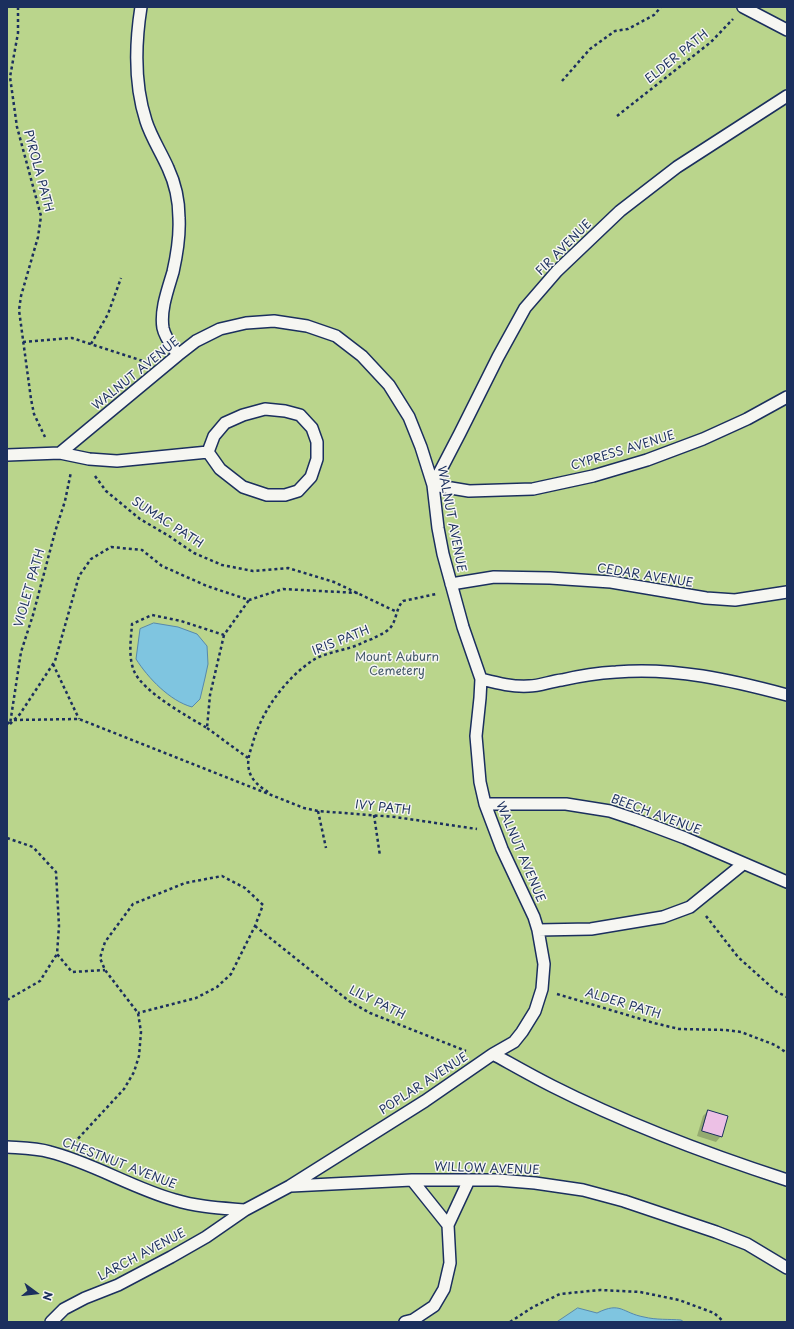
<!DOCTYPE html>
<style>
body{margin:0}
#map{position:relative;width:794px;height:1329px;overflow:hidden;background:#f6f6f2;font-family:"Playpen Sans",sans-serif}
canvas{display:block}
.frame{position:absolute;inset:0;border:8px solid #1b2f5e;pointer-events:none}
.north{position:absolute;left:16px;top:1273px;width:40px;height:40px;-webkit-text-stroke:3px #f6f6f2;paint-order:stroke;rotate:105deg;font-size:11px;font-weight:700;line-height:16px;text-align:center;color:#1b2f5e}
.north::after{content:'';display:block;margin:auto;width:14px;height:18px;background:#1b2f5e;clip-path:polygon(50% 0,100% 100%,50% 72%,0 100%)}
</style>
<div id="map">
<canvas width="794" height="1329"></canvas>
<div class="frame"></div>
<div class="north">N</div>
</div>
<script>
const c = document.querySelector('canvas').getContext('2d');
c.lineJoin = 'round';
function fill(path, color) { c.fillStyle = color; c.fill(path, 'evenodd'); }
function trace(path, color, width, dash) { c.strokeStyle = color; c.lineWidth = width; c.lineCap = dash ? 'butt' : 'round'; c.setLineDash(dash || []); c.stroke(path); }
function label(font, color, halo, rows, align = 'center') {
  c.font = font + ' "Playpen Sans",sans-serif'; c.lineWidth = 3; c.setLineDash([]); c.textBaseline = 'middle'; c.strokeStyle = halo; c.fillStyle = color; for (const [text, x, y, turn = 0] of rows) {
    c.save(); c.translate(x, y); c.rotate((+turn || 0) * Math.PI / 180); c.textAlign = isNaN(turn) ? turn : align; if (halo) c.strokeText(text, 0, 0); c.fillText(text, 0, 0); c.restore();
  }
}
const green = new Path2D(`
 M7,7H787V1322H7Z`);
const water = new Path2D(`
 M154,623L178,627L197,634L207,646L208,664L205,678L200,699L192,707C170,701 148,678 136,659L140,629Z
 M578,1308L597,1313C621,1301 622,1313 644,1317C656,1320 669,1319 681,1320L684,1322H557Z`);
const shadow = new Path2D(`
 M708,1111L721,1136L716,1142L697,1136L703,1116Z`);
const building = new Path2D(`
 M708,1110L728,1116L722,1137L702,1131Z`);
const path = new Path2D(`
 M18,7V33L10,77L17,127L41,216L38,237L21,296L19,310L31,399L34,414L45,437
 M562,81L590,49L615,31L628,29L654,15L661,7
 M617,116L711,42L733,19
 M23,342L72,338L143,361
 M91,344L108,314L121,278
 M95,476L106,491L140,519L169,536L194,553L222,565L253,571L288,568L334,582L397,612
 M224,635L210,695L207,728C187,716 143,692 134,671C128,656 131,639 132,624L152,615L181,621L224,635L249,600
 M53,664L79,719
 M14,720L79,719L304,808L318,811L395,817L477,829
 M7,722L10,724L21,652L33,615L55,532L65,501L71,472
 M10,724L20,714L55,661L79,576L91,559L111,547L142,550L162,566L207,586L249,600L283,589L358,593
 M207,728L248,758
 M268,792C260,787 251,780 249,770C247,762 249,754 252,746C260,713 286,677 315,659C326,653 340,651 352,647C359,645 365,641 372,639C377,636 383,634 388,630C397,623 395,609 403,601L436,594
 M318,811L326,848
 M374,815L380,856
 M7,838L33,847L56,872L59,926L57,954L72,972L105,970
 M706,916L738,957L777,992L787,997
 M255,926L349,1001L370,1013L466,1051
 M557,994L654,1023L679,1029L726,1030L741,1032L775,1045L787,1053
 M7,1000L40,981L57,954
 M74,1143L124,1089L134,1072L139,1056L141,1032L138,1013L105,970L100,958L105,942L133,904L185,883L222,876L245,888L263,905L255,926L231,974L217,987L196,998L138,1013
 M510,1322L533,1307L560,1294L600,1290L640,1292L679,1300L714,1313L724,1322`);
const service = new Path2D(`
 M141,7C135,45 134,84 146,121C151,137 161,152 168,168C175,183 179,201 179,218C180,236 177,254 173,272C168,289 160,310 163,328C165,338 172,346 178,355
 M743,7L787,30
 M60,453L89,459L117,461L208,452L220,469L243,487L267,495H285L298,491L311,477L317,459V442L312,428L300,415L285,411L265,409L243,415L225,423L214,436L208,452
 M7,455L60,453L178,355L196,341L220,329L246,323L274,321L307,326L336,336L362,356L389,385L409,417L421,447L433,485L438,528L443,554L463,627L481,679L480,698L476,736L480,782L485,804L502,849L534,917L538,930L544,964L542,989L535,1011L522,1032L514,1042L493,1054L425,1101L290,1186L245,1210L206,1237L171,1257L118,1285L85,1298L64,1309L51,1322
 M433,485L460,433L498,357L525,308L557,271L620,211L677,167L787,96
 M433,485L469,491L533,489L593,476L647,460L703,439L747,419L787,397
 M451,584L494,577L550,578L611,582L706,598L735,600L787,592
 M481,679C497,683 512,687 529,686C540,686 551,681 562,680C579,676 598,673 616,672C674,667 731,680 787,695
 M485,804H566L610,811L637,820L685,838L787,882
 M538,930L591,929L663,917L690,907L743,864
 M493,1054C513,1065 532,1076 552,1086C627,1124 707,1154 787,1180
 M7,1147C21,1148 36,1148 50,1152C93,1163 132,1188 175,1200C198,1207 222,1208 245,1210
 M291,1186L412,1180H498L535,1183L583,1190L624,1201L716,1232L747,1244L787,1268
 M448,1225L469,1180
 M405,1322L413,1320L434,1306L444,1289L450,1263L448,1225L412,1180`);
const streetNames = [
 ["ELDER PATH",677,57,-39],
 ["PYROLA PATH",38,171,75],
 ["FIR AVENUE",564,248,-45],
 ["WALNUT AVENUE",136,374,-39],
 ["CYPRESS AVENUE",623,451,-17],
 ["WALNUT AVENUE",451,519,79],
 ["SUMAC PATH",167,523,33],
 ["CEDAR AVENUE",645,576,9],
 ["VIOLET PATH",30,588,-74],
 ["IRIS PATH",341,641,-22],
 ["IVY PATH",383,808,6],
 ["BEECH AVENUE",656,815,20],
 ["WALNUT AVENUE",520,852,67],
 ["LILY PATH",377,1003,26],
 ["ALDER PATH",623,1004,17],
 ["POPLAR AVENUE",424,1084,-33],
 ["CHESTNUT AVENUE",119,1164,21],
 ["WILLOW AVENUE",487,1169,2],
 ["LARCH AVENUE",142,1255,-28]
];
const parkNames = [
 ["Mount Auburn",397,658],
 ["Cemetery",397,672]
];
fill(green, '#bad58c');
fill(water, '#7fc5e0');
trace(water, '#5789ac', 1);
fill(shadow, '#0003');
fill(building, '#ecc0e5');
trace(building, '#1b2f5e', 1);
trace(service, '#1b2f5e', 14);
trace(path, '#1b2f5e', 2.5, [3, 3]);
trace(service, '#f6f6f2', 11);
label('12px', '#1b2f5e', '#f6f6f2', streetNames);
label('12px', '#43586a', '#f6f6f2', parkNames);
</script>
